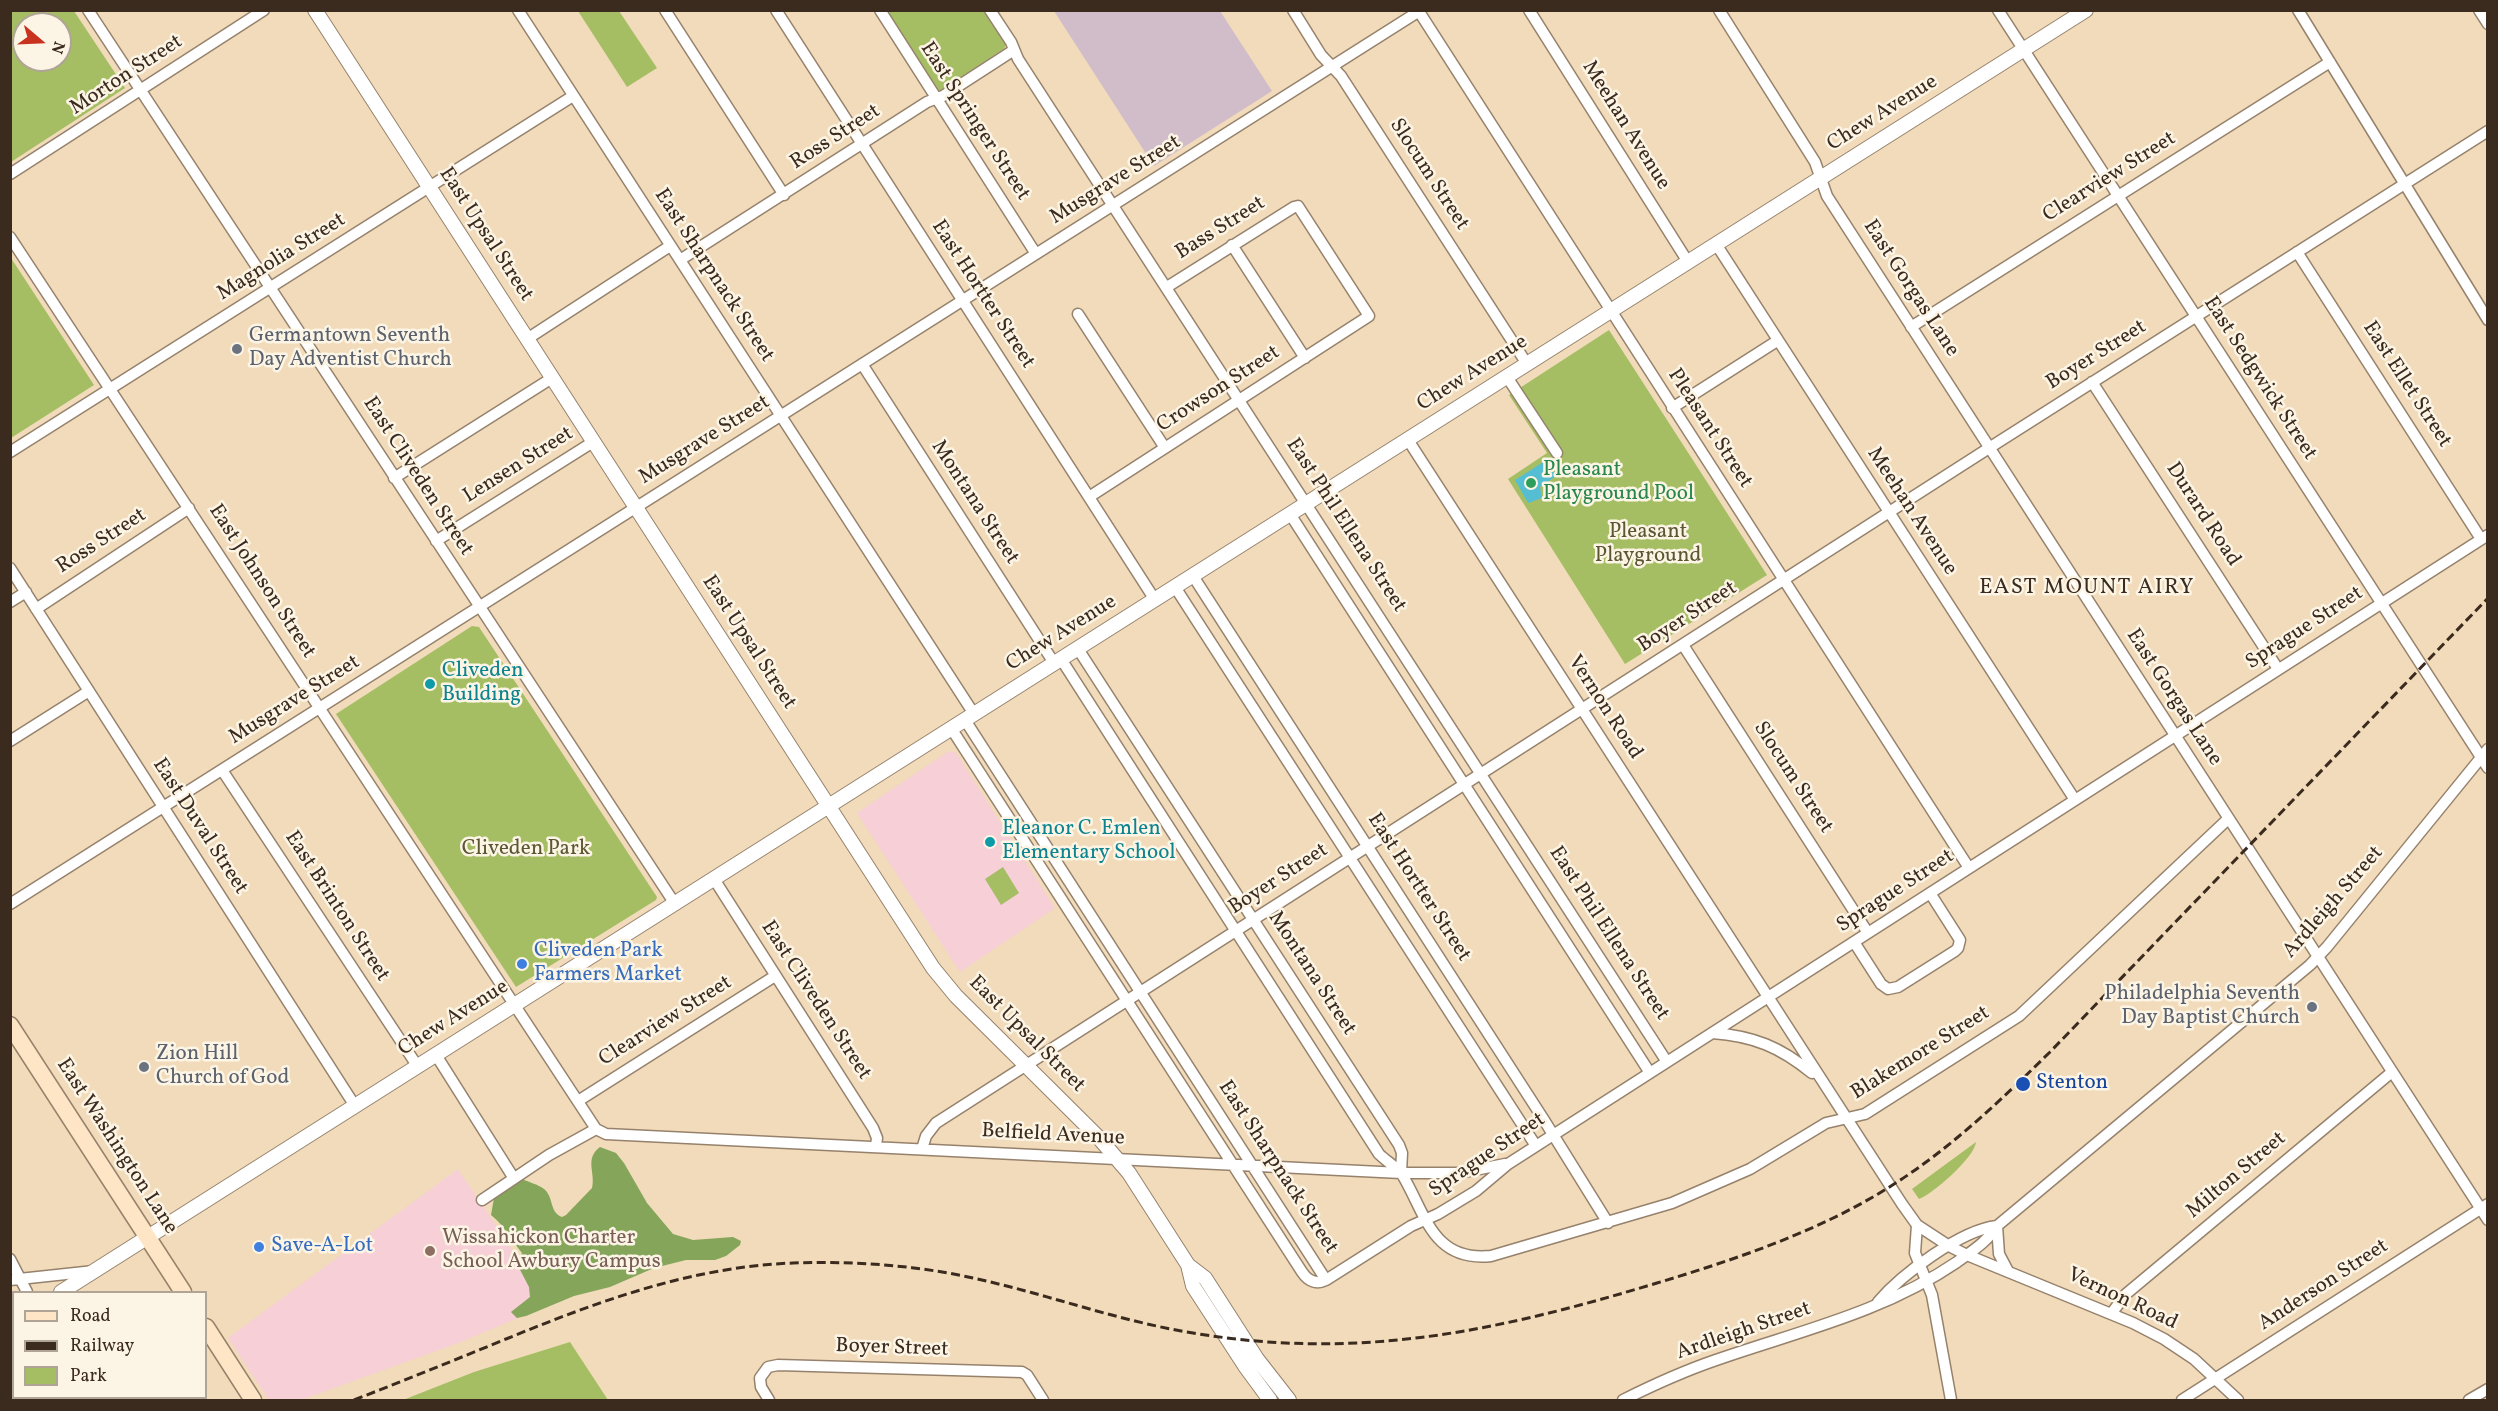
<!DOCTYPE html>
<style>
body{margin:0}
#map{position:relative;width:2498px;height:1411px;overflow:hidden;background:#f1dbba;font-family:Vollkorn,serif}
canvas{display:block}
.frame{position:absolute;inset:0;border:12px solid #3b2a1e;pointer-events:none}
.legend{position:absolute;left:12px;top:1291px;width:195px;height:108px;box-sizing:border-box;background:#fcf5e5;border:2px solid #afa495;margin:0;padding:8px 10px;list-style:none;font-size:18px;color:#3b2a1e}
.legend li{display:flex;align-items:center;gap:12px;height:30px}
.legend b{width:30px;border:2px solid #afa495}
.north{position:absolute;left:12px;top:12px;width:60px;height:60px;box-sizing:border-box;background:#fcf5e5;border:2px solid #afa495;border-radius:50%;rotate:109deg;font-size:16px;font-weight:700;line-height:24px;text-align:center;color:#3b2a1e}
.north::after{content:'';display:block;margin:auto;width:21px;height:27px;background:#c8321e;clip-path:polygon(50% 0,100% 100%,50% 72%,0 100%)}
</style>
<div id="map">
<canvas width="2498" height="1411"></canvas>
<div class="frame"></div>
<ul class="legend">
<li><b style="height:8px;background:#fee5c5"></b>Road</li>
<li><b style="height:8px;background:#3b2a1e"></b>Railway</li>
<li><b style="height:16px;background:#a5be64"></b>Park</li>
</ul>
<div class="north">N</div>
</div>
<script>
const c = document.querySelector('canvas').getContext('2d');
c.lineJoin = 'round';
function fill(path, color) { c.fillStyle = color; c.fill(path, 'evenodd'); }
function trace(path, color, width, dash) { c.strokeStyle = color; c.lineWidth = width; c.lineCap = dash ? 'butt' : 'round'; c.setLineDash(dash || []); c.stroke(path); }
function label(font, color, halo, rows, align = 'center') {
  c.font = font + ' Vollkorn,serif'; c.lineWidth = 5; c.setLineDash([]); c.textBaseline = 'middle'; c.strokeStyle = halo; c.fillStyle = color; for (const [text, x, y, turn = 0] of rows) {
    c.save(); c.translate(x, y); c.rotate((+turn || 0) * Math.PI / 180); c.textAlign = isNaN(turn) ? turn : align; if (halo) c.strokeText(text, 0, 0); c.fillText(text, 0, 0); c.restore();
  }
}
const built = new Path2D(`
 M949,751L956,753L1055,908L960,972L857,813Z
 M458,1169L549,1305L461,1342L301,1400H269L228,1338Z`);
const industrial = new Path2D(`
 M1054,11H1220L1272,91L1154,166Z`);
const green = new Path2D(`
 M11,10L74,11L125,88L11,162ZM24,24H60V60H24Z
 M578,11H619L657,68L627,87Z
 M887,11H984L1006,45L1004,49L939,91Z
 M11,258L94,385L11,438H10Z
 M1609,330L1767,575L1625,664L1508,479L1547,453L1509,395Z
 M472,626L479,627L657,897L656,900L516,987L336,714Z
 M1003,867L1019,893L1001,905L985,879Z
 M1976,1142C1975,1157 1933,1194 1919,1199L1912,1189Z
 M570,1342L608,1400H403L474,1372Z`);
const forest = new Path2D(`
 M600,1147L616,1153L624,1163L647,1203L673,1234L693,1240L733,1237L741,1241L740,1245L726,1256L715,1260H686L654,1268L610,1287L574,1296L526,1316L517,1318L511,1312L530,1297L529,1287L517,1264L522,1253C511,1240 505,1226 491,1215L494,1198L522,1179C529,1182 539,1185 544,1189C554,1197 549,1212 562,1217L566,1215L592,1188C596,1173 584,1159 600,1147Z`);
const water = new Path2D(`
 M1545,461L1556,476L1540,487L1542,498L1528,503L1515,480Z`);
const minor = new Path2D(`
 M88,10L675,904
 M518,10L974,714
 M665,10L784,195
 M776,10L1155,600
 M880,10L1036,254
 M990,10L1011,42L1018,59L1667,1062
 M1293,10L1321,55L1341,76L1527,364
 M1418,10L1969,868
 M1529,10L1688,262
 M1719,10L1815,162L1827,196L2488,1220
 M1998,10L2488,768
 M2298,10L2488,320
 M2479,10L2488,24
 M10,174L264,10
 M10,237L596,1129
 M1716,244L2075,800
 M1232,245L1305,358
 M2297,252L2481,539
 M680,260L927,102L943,96L1014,50
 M1078,314L1165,448
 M1911,327L2330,62
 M527,339L670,246
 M862,364L1054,663
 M1507,377L1557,453
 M2092,382L2278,669
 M1672,408L1777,341
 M1408,440L1902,1204L1917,1225L1949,1246L1967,1255L2133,1323L2164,1339L2194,1359L2238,1400
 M10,452L573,96
 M394,478L552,378
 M1089,497L1369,316L1298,206L1294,207L1167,287
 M1290,514L1650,1073
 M436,541L593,442
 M10,568L355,1106
 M1193,576L1544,1120L1608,1223
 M1175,587L1536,1146
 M10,602L26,592
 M36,609L189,508
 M1683,645L1868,933
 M1078,649L1399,1145L1402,1153L1401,1173
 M1061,659L1379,1154C1386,1161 1398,1168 1403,1176C1426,1215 1433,1262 1491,1256L1672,1203L1750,1169L1826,1123L1865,1114L2019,1016L2228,819
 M965,720L1326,1280
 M951,728L1302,1272C1308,1281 1316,1285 1326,1280L1411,1226L1438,1214L1476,1191L1508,1164L2488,535
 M10,741L89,691
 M222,770L418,1067
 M714,879L873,1128L877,1138L876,1146
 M10,904L1421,10
 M1854,942L1881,984L1888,989L1898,987L1955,951L1958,948L1960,940L1930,893
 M1712,1033C1754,1036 1780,1047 1812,1073
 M436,1055L513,1177
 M578,1101L775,976
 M596,1129L606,1134L1401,1173H1460L1505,1164
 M922,1149L926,1136L936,1123L2000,441L2488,131
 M482,1200L549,1155L596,1129
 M1917,1225L1915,1253L1932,1295L1951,1400
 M1997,1226L1999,1254L2008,1271
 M10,1259L27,1292
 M10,1280L94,1271
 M1878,1302C1902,1274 1961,1230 1997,1226
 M2111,1314L2126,1294L2392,1072
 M86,1400L91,1398
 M769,1400L761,1387L760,1378L768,1367L778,1365L1022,1372L1027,1375L1043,1400
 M1623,1400C1653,1385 1684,1371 1716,1360C1799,1331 1882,1313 1957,1262C1972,1251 1987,1242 1997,1226L2310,965L2327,947L2488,749
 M2182,1400L2488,1204
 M2469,1400L2488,1389`);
const tertiary = new Path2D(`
 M315,10L933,968L956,996L1099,1138L1129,1173L1188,1265L1193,1286L1245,1366L1270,1400
 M1188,1265L1205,1278L1257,1359L1289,1400
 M61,1292L2086,10
 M10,1325L14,1323`);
const secondary = new Path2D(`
 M10,1025L183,1292
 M206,1327L253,1400`);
const rail = new Path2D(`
 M354,1400C405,1380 455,1360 506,1339C599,1301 691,1267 793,1263C853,1261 914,1265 973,1278C1047,1294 1118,1321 1193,1333C1360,1361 1498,1331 1657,1283C1737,1259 1820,1231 1891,1186C1950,1149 2000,1101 2050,1052L2488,598`);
const markers = [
 [237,349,6,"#6b7280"],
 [1531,483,6,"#2e9e5b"],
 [430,684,6,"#0f9aa8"],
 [990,842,6,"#0f9aa8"],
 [522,964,6,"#3f7fe0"],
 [2312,1007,6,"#6b7280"],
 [144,1067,6,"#6b7280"],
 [2023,1084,8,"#1a4fb4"],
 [259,1247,6,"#3f7fe0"],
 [430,1251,6,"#8d6e63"]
];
const streetNames = [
 ["Morton Street",127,76,-33],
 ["Chew Avenue",1883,114,-32],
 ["East Springer Street",974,122,57],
 ["Meehan Avenue",1625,126,58],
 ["Ross Street",836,138,-33],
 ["Slocum Street",1428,175,57],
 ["Clearview Street",2110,178,-32],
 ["Musgrave Street",1116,181,-32],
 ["Bass Street",1221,229,-32],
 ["East Upsal Street",485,235,57],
 ["Magnolia Street",282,258,-32],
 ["East Sharpnack Street",713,276,57],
 ["East Gorgas Lane",1910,289,57],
 ["East Hortter Street",982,295,57],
 ["Boyer Street",2097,356,-32],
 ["Chew Avenue",1473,374,-32],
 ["East Sedgwick Street",2259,379,57],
 ["East Ellet Street",2406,385,57],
 ["Crowson Street",1219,390,-33],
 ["Pleasant Street",1709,429,57],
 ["Musgrave Street",705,441,-32],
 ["Lensen Street",519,466,-32],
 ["East Cliveden Street",417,477,57],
 ["Montana Street",974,503,57],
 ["Meehan Avenue",1911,512,57],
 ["Durard Road",2202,515,57],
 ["East Phil Ellena Street",1345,526,57],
 ["Ross Street",102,542,-33],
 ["East Johnson Street",261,582,57],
 ["Boyer Street",1688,618,-33],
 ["Sprague Street",2305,629,-33],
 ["Chew Avenue",1062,634,-32],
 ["East Upsal Street",748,643,57],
 ["East Gorgas Lane",2173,698,57],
 ["Musgrave Street",295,701,-32],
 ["Vernon Road",1604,708,57],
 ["Slocum Street",1792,778,57],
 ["East Duval Street",199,827,57],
 ["Boyer Street",1279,880,-33],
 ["East Hortter Street",1418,888,57],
 ["Sprague Street",1896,892,-33],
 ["Ardleigh Street",2334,903,-49],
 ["East Brinton Street",336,907,57],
 ["East Phil Ellena Street",1608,934,57],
 ["Montana Street",1311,974,57],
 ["East Cliveden Street",815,1001,57],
 ["Chew Avenue",454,1019,-32],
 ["Clearview Street",666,1022,-32],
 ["East Upsal Street",1026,1035,45],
 ["Blakemore Street",1921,1054,-32],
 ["Belfield Avenue",1053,1136,3],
 ["East Washington Lane",116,1147,57],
 ["Sprague Street",1488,1156,-34],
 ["East Sharpnack Street",1277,1168,57],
 ["Milton Street",2237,1176,-40],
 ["Anderson Street",2324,1286,-33],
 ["Vernon Road",2122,1300,25],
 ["Ardleigh Street",1744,1332,-19],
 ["Boyer Street",892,1349,2]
];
const worshipNames = [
 ["Germantown Seventh",249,337],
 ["Day Adventist Church",249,361],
 ["Philadelphia Seventh",2300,995,"right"],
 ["Day Baptist Church",2300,1019,"right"],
 ["Zion Hill",156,1055],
 ["Church of God",156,1079]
];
const leisureNames = [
 ["Pleasant",1543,471],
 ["Playground Pool",1543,495]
];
const parkNames = [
 ["Pleasant",1648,533],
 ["Playground",1648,557],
 ["Cliveden Park",526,850]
];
const cultureNames = [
 ["Cliveden",442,672],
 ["Building",442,696],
 ["Eleanor C. Emlen",1002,830],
 ["Elementary School",1002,854]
];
const shopNames = [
 ["Cliveden Park",534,952],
 ["Farmers Market",534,976],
 ["Save-A-Lot",271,1247]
];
const transitNames = [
 ["Stenton",2036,1084]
];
const educationNames = [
 ["Wissahickon Charter",442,1239],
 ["School Awbury Campus",442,1263]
];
const neighbourhoodNames = [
 ["EAST MOUNT AIRY",2087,589]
];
fill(built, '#f6cfd7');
fill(industrial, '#d1bdc9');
fill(green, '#a5be64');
fill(forest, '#84a55a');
fill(water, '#56bed3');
trace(minor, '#96826c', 13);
trace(tertiary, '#96826c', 16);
trace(secondary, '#96826c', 19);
trace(minor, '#fff', 10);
trace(tertiary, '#fff', 14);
trace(secondary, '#fee5c5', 16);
trace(rail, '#3b2a1e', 3, [9, 4.5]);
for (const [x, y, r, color] of markers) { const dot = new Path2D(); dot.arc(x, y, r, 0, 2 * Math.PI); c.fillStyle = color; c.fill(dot); trace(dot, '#fcf5e5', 2); }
label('21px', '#3b2a1e', '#fcf5e5', streetNames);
label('21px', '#5b616d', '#fcf5e5', worshipNames, 'left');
label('21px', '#27864d', '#fcf5e5', leisureNames, 'left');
label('21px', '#5b5633', '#fcf5e5', parkNames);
label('21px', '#0d838f', '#fcf5e5', cultureNames, 'left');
label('21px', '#366cbe', '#fcf5e5', shopNames, 'left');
label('21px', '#164399', '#fcf5e5', transitNames, 'left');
label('21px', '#785e54', '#fcf5e5', educationNames, 'left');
c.letterSpacing = '1.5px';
label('22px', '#3b2a1e', '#fcf5e5', neighbourhoodNames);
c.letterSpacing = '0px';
</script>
